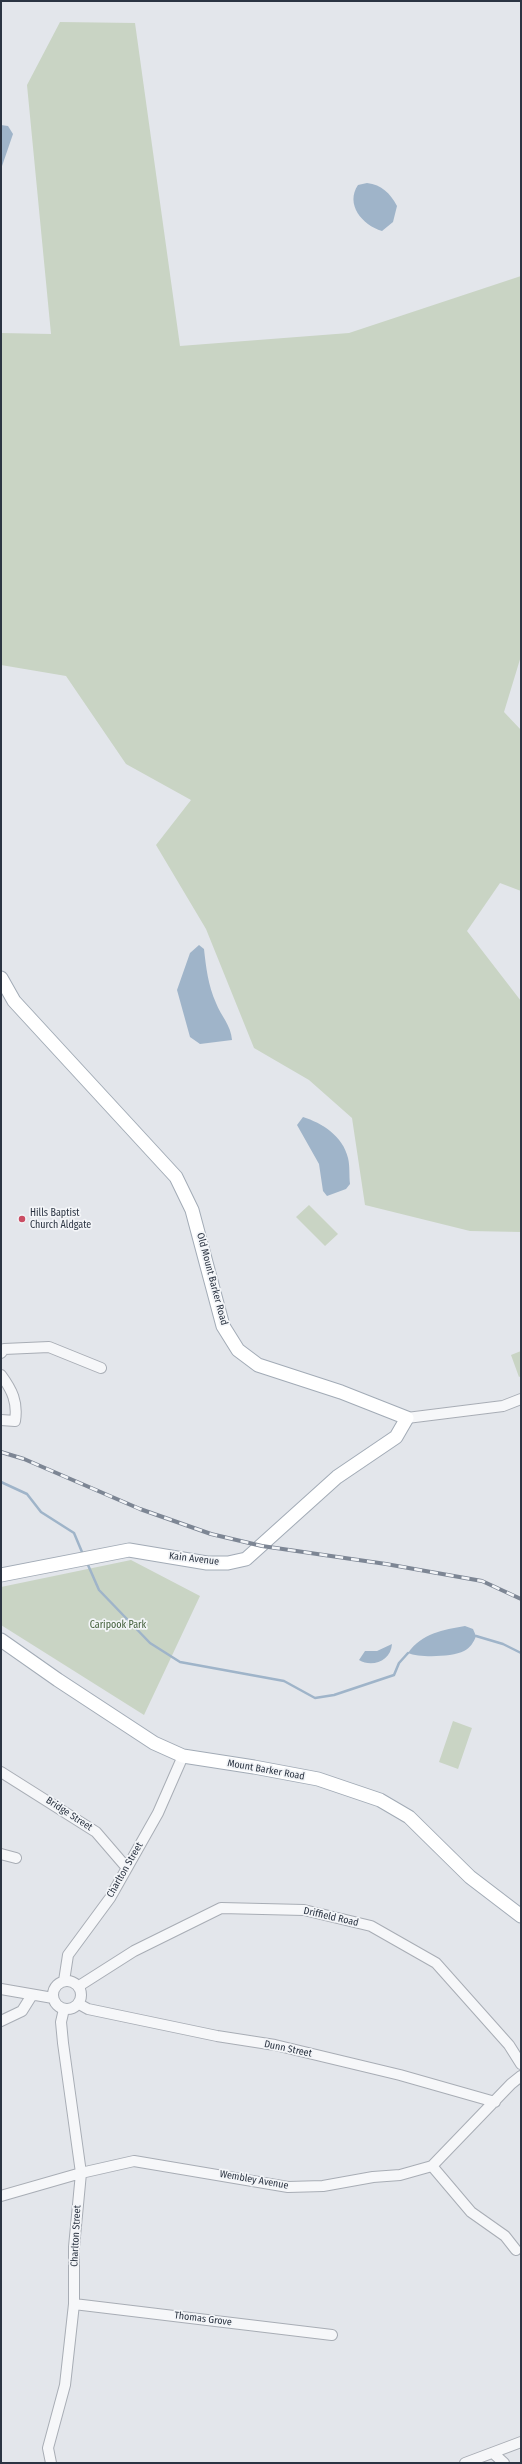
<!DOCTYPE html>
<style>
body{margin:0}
#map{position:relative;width:522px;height:2464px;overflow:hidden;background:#e3e6eb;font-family:"Fira Sans Condensed",sans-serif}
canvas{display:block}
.frame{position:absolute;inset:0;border:2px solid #2b3442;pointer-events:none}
</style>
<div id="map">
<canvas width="522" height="2464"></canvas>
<div class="frame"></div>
</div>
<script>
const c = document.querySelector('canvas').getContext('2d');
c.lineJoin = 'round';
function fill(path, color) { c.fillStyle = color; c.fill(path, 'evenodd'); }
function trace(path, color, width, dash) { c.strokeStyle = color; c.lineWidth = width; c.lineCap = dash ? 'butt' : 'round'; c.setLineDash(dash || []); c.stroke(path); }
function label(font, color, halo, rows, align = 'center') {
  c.font = font + ' "Fira Sans Condensed",sans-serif'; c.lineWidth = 3.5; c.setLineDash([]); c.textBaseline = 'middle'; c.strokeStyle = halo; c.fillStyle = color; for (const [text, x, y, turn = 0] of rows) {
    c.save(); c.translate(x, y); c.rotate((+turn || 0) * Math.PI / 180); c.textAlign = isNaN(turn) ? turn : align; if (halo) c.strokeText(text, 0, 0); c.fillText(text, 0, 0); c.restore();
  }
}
const green = new Path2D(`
 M60,22L135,23L180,346L349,333L521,276V656L504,712L521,730V891L500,883L467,931L521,1001V1232L470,1231L365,1205L352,1118L309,1080L254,1048L206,929L156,845L191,800L126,764L66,676L1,665V333L51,334L27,85Z
 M309,1205L338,1234L325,1246L296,1217Z
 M521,1351V1376L519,1377L511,1355Z
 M131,1560L200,1596L144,1715L1,1625V1587Z
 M453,1721L472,1728L458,1769L439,1762Z`);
const water = new Path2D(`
 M1,125L8,126L13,134L1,169Z
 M367,183C382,185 390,193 397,206L393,222L382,231C362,225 345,204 358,185Z
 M199,945L204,949C206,967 208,985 216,1003C221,1016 231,1025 232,1040L200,1044L190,1037L177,990L190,953Z
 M303,1117C322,1123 343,1136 348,1158C350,1166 349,1175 350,1184L346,1189L327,1196L323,1191L319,1164L297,1125Z
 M465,1626L473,1629L476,1636C474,1642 470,1648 464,1651C452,1657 420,1658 408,1653C422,1633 443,1630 465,1626Z
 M392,1644C391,1661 372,1668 359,1660L365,1651H377Z`);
const stream = new Path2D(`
 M1,1482L27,1494L41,1512L74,1533L82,1552
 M88,1565L99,1590L150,1643L180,1662L284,1681L315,1698L334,1695L394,1675L399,1663L408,1653
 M476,1636L503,1644L521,1653`);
const minor = new Path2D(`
 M1,1353L4,1349L49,1347L101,1368
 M1,1375C12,1390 18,1402 15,1421L1,1420
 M407,1418L503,1406L521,1399
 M1,1772L96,1832L127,1868
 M1,1854L16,1858
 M53 1995a14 14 0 1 1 28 0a14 14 0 1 1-28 0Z
 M64,1981L68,1955L110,1898L158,1813L183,1756
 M79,1986L134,1951L221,1908L304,1910L371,1926L436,1963L509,2045L521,2064
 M1,1989L53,1998
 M79,2004L88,2009L217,2036L275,2045L400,2075L495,2102
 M1,2021L22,2011L32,1995
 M432,2166L471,2212L505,2236L516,2250
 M1,2196L81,2173L134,2161L288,2187L323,2186L373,2177L400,2175L432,2166L511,2084L521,2076
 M74,2304L332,2335
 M493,2453L504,2463
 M51,2463L48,2448L65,2385L74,2304V2247L81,2173L63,2043L61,2022L64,2009
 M465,2463L521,2442`);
const major = new Path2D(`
 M1,978L14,1001L176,1177L192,1210L223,1326L238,1350L258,1365L341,1392L407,1418L396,1437L337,1477L246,1559L228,1563H207L129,1550L1,1575
 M1,1640L58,1680L154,1743L183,1756L254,1767L318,1779L380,1800L409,1817L470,1877L521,1916`);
const rail = new Path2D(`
 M1,1452L24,1459L140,1509L211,1534L262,1546L386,1564L482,1581L521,1599`);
const markers = [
 [22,1219,4,"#ca4d63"]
];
const poiNames = [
 ["Hills Baptist",30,1213],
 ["Church Aldgate",30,1225]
];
const streetNames = [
 ["Old Mount Barker Road",212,1279,75],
 ["Kain Avenue",194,1559,7],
 ["Mount Barker Road",266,1770,10],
 ["Bridge Street",69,1814,33],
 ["Charlton Street",125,1870,-60],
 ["Driffield Road",331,1917,13],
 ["Dunn Street",288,2049,12],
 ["Wembley Avenue",254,2180,10],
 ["Charlton Street",76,2236,-87],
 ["Thomas Grove",203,2319,7]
];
const parkNames = [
 ["Caripook Park",118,1625]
];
fill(green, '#c9d4c4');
fill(water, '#9fb4c9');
trace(stream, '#9fb4c9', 2.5);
trace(minor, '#a8adb5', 12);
trace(major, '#a2abb6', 15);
trace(minor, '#f6f7f9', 10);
trace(major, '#fff', 13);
trace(rail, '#7d8694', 4);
trace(rail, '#f3f5f8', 2.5, [8]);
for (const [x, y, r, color] of markers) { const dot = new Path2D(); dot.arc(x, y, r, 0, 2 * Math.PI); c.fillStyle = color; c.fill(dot); trace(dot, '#f3f5f8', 1.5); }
label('10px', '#2b3442', '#f3f5f8', poiNames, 'left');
label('10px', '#2b3442', '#f3f5f8', streetNames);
label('10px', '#415e39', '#f3f5f8', parkNames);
</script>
